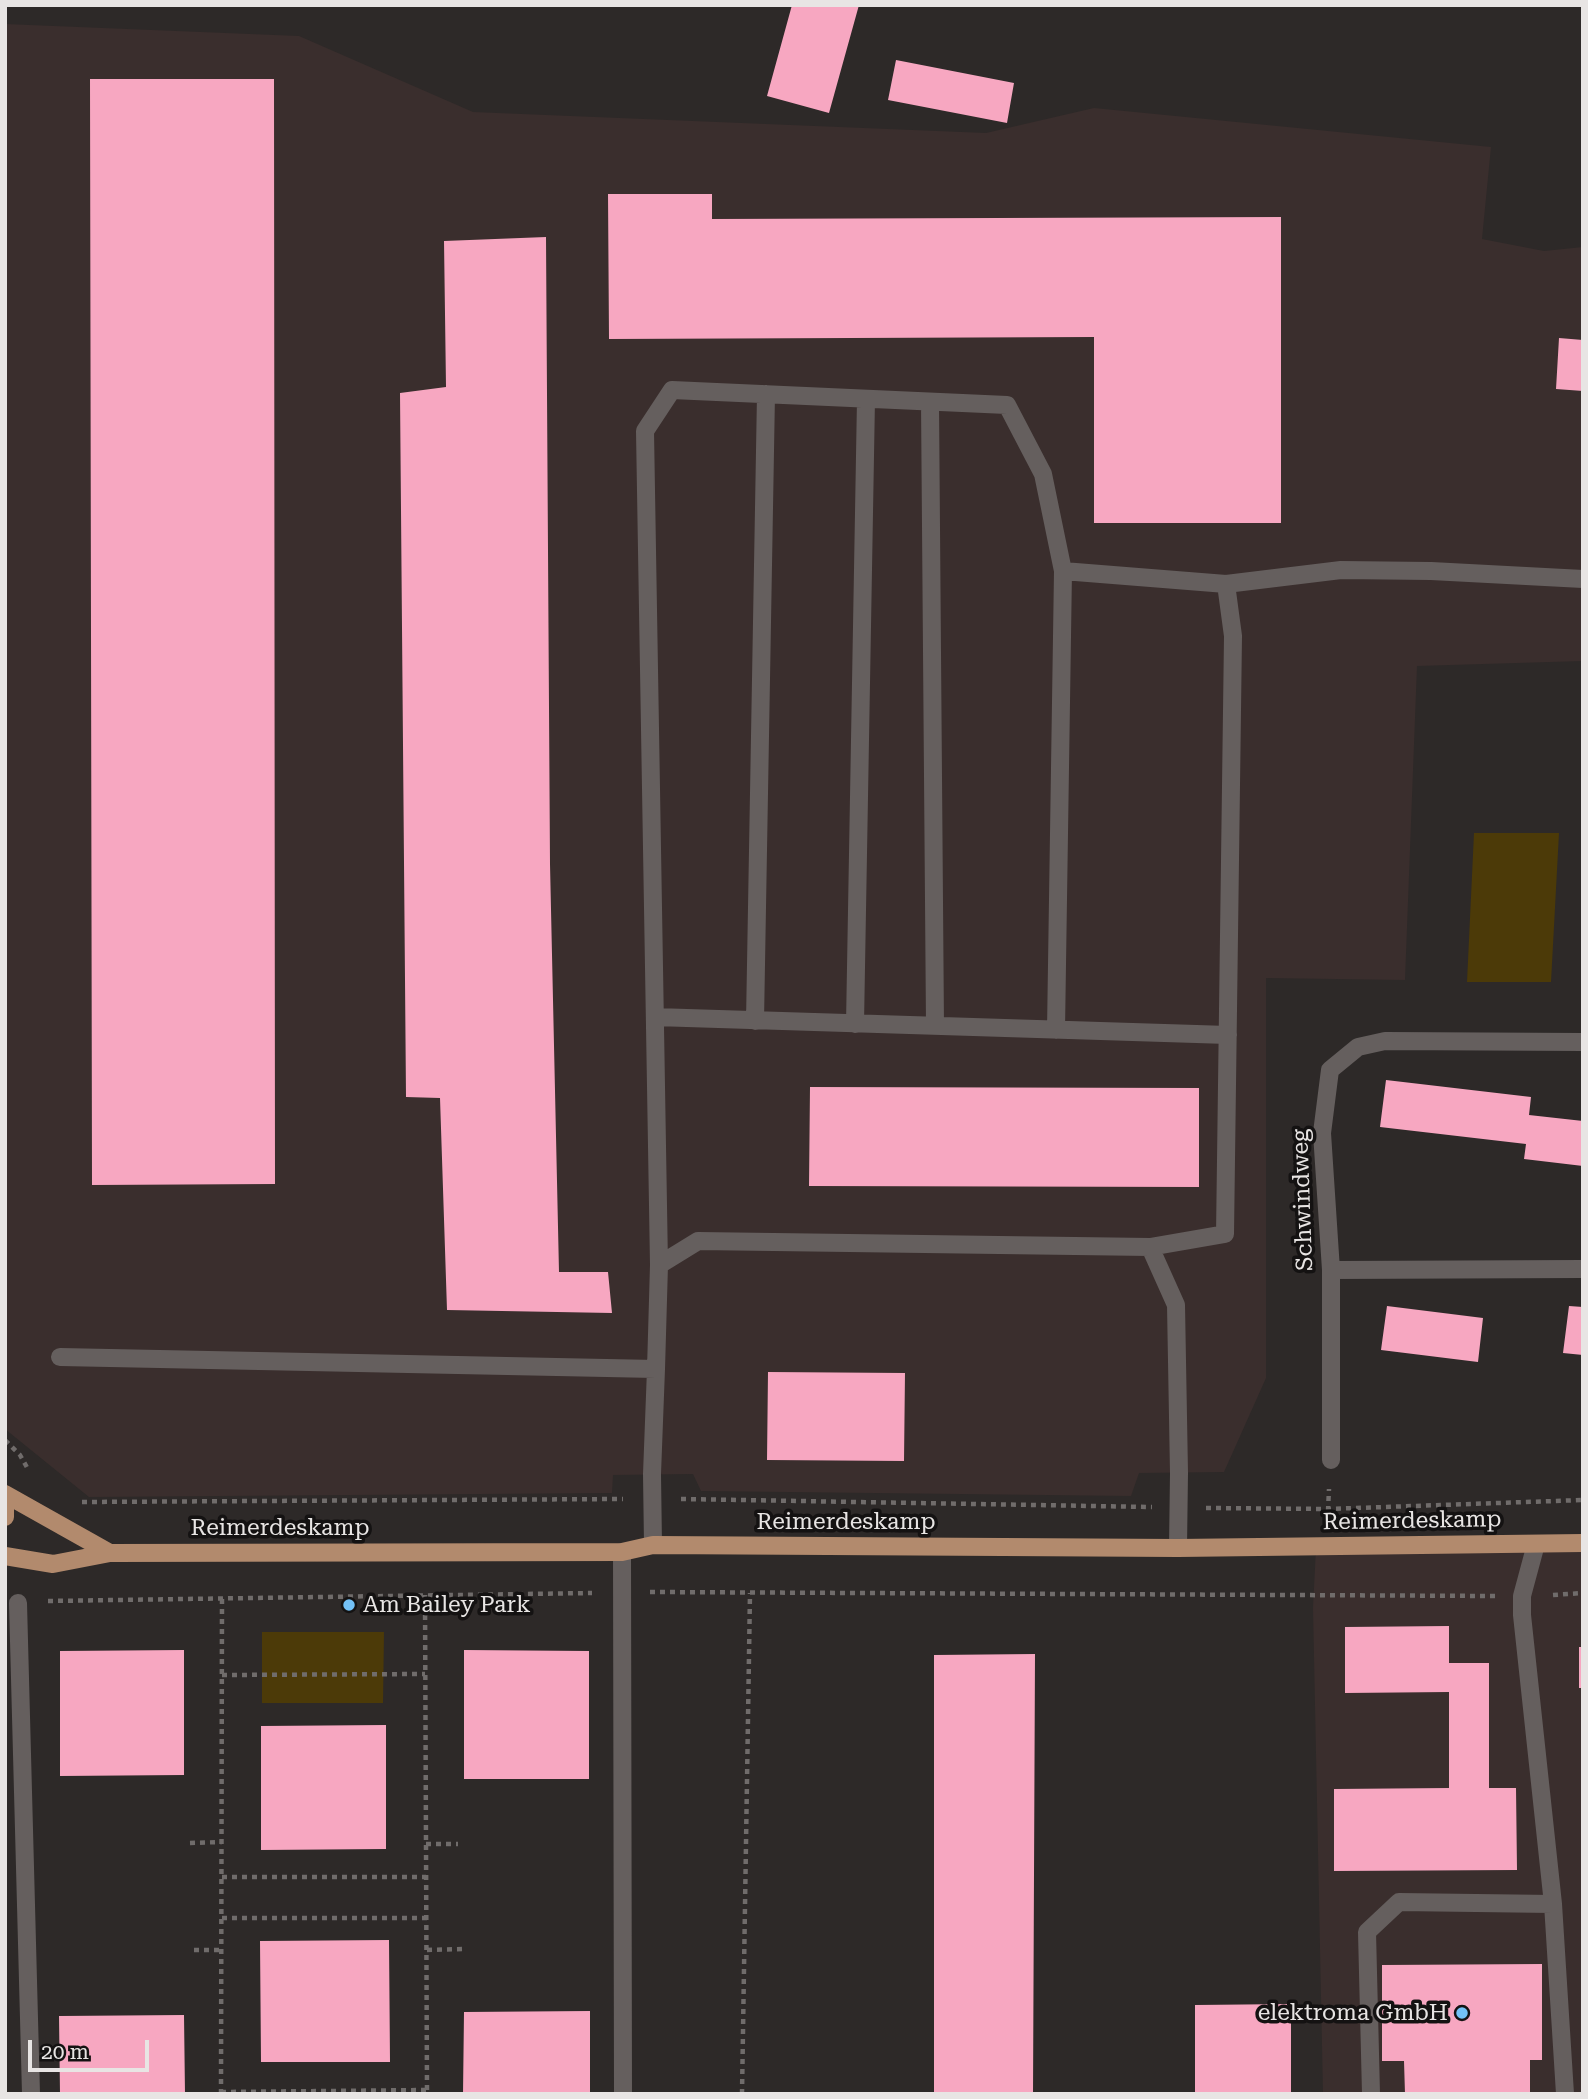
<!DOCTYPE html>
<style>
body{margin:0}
#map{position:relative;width:1588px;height:2099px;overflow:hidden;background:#2d2928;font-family:"Roboto Serif",serif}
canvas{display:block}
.frame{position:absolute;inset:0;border:7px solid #e8e5e4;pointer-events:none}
.scale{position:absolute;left:28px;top:2040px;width:121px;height:32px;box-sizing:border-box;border:4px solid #e8e5e4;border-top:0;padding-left:9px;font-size:21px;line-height:24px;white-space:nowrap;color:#e8e5e4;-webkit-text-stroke:5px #141212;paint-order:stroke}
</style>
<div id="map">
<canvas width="1588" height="2099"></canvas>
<div class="frame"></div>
<div class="scale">20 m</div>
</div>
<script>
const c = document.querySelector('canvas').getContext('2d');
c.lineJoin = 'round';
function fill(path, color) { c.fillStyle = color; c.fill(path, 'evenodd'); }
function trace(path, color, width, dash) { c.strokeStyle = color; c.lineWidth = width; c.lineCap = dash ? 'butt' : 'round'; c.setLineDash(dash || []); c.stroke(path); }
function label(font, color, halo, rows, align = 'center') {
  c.font = font + ' "Roboto Serif",serif'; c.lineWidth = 7; c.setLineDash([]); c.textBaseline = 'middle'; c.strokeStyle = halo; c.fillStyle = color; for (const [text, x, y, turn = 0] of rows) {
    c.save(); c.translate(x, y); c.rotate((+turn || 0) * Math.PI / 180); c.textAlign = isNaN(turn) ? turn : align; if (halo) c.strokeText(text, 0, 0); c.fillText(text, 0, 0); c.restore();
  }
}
const built = new Path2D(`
 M5,24L299,36L473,112L986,133L1094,108L1491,147L1482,239L1544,251L1583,247V661L1417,666L1405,980L1266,978V1378L1224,1472L1139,1473L1131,1496L701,1491L693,1474L613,1475L612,1493L89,1497L5,1429Z
 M1583,1543V2094H1323L1313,1608L1316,1548Z`);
const green = new Path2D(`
 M1474,833H1559L1551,982H1467Z
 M262,1632H384L383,1703H262Z`);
const building = new Path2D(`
 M792,5H859L829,113L767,96Z
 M896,60L1014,83L1007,123L888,100Z
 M90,79H274L275,1184L92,1185Z
 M608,194H712V219L1281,217V523H1094V337L609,339Z
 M546,237L550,864L559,1272H608L612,1313L447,1310L440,1098L406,1097L400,393L446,387L444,241Z
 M1559,338L1583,340V391L1556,389Z
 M1386,1080L1531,1097L1529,1115L1583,1121V1166L1524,1159L1526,1144L1380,1127Z
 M810,1087L1199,1088V1187L809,1186Z
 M1387,1306L1483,1318L1478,1362L1381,1350Z
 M1569,1306L1583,1307V1355L1563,1353Z
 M768,1372L905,1373L904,1461L767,1460Z
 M1449,1626V1663H1489V1788H1516L1517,1870L1334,1871V1789L1449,1788V1692L1345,1693V1627Z
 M1579,1647H1583V1688H1579Z
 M184,1650V1775L60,1776V1651Z
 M464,1650L589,1651V1779H464Z
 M1035,1654L1033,2094H934V1655Z
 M386,1725V1849L261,1850V1726Z
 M389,1940L390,2062H261L260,1941Z
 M1542,1964V2060H1530V2094H1405L1404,2061H1382V1965Z
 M1291,2004V2094H1195V2005Z
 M590,2011V2094H463L464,2012Z
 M184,2015L185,2094H60L59,2016Z`);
const path = new Path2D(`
 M5,1440L20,1455L29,1471
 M681,1499L1152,1507
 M82,1502L623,1499
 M1206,1508L1328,1509L1583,1500
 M1328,1511L1329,1489
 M650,1592L1495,1596
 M425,1595L427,2094
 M1553,1595L1583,1593
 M48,1601L592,1593
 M222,1675L425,1674
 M190,1843L222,1842
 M426,1844H458
 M222,1877H426
 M222,1918H427
 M194,1950H222
 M427,1950L464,1949
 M221,2092L427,2090
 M221,2094L222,1598
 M742,2094L750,1593`);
const minor = new Path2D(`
 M930,402L935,1026
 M1226,584L1341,570L1431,571L1583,579
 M655,1017L1228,1035
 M755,1021L766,394
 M855,1024L866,399
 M1056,1030L1063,571
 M659,1265L645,431L672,390L1007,405L1043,474L1063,571L1226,584L1233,636L1225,1234L1150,1247
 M1331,1270L1583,1269
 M60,1357L656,1369L652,1474L653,1545
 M656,1369L659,1265L698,1241L1150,1247L1176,1305L1179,1473L1178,1548
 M1331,1460V1270L1322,1133L1330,1070L1358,1047L1385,1041L1583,1042
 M622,1552L623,2094
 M18,1603L31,2094
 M1553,1904L1565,2094
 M1371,2094L1367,1932L1399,1902L1553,1904L1522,1615V1596L1536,1544`);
const major = new Path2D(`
 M5,1494L110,1553
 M5,1500V1517
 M5,1556L53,1564L110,1553L622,1552L653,1545L1178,1548L1583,1543`);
const markers = [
 [349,1605,7,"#73c1f6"],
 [1462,2013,7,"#73c1f6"]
];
const streetNames = [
 ["Schwindweg",1303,1200,-92],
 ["Reimerdeskamp",1412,1521,-1],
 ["Reimerdeskamp",846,1522],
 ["Reimerdeskamp",280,1528]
];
const poiNames = [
 ["Am Bailey Park",363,1605],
 ["elektroma GmbH",1448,2013,"right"]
];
fill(built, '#3a2e2d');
fill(green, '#4c3a08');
fill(building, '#f7a7c1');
trace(path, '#706c6b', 4.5, [5, 5]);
trace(minor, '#655f5e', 18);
trace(major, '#b28a6d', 18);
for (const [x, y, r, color] of markers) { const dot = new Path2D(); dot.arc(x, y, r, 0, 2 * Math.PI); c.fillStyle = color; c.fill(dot); trace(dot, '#141212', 2.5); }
label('23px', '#e8e5e4', '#141212', streetNames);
label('23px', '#e8e5e4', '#141212', poiNames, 'left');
</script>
